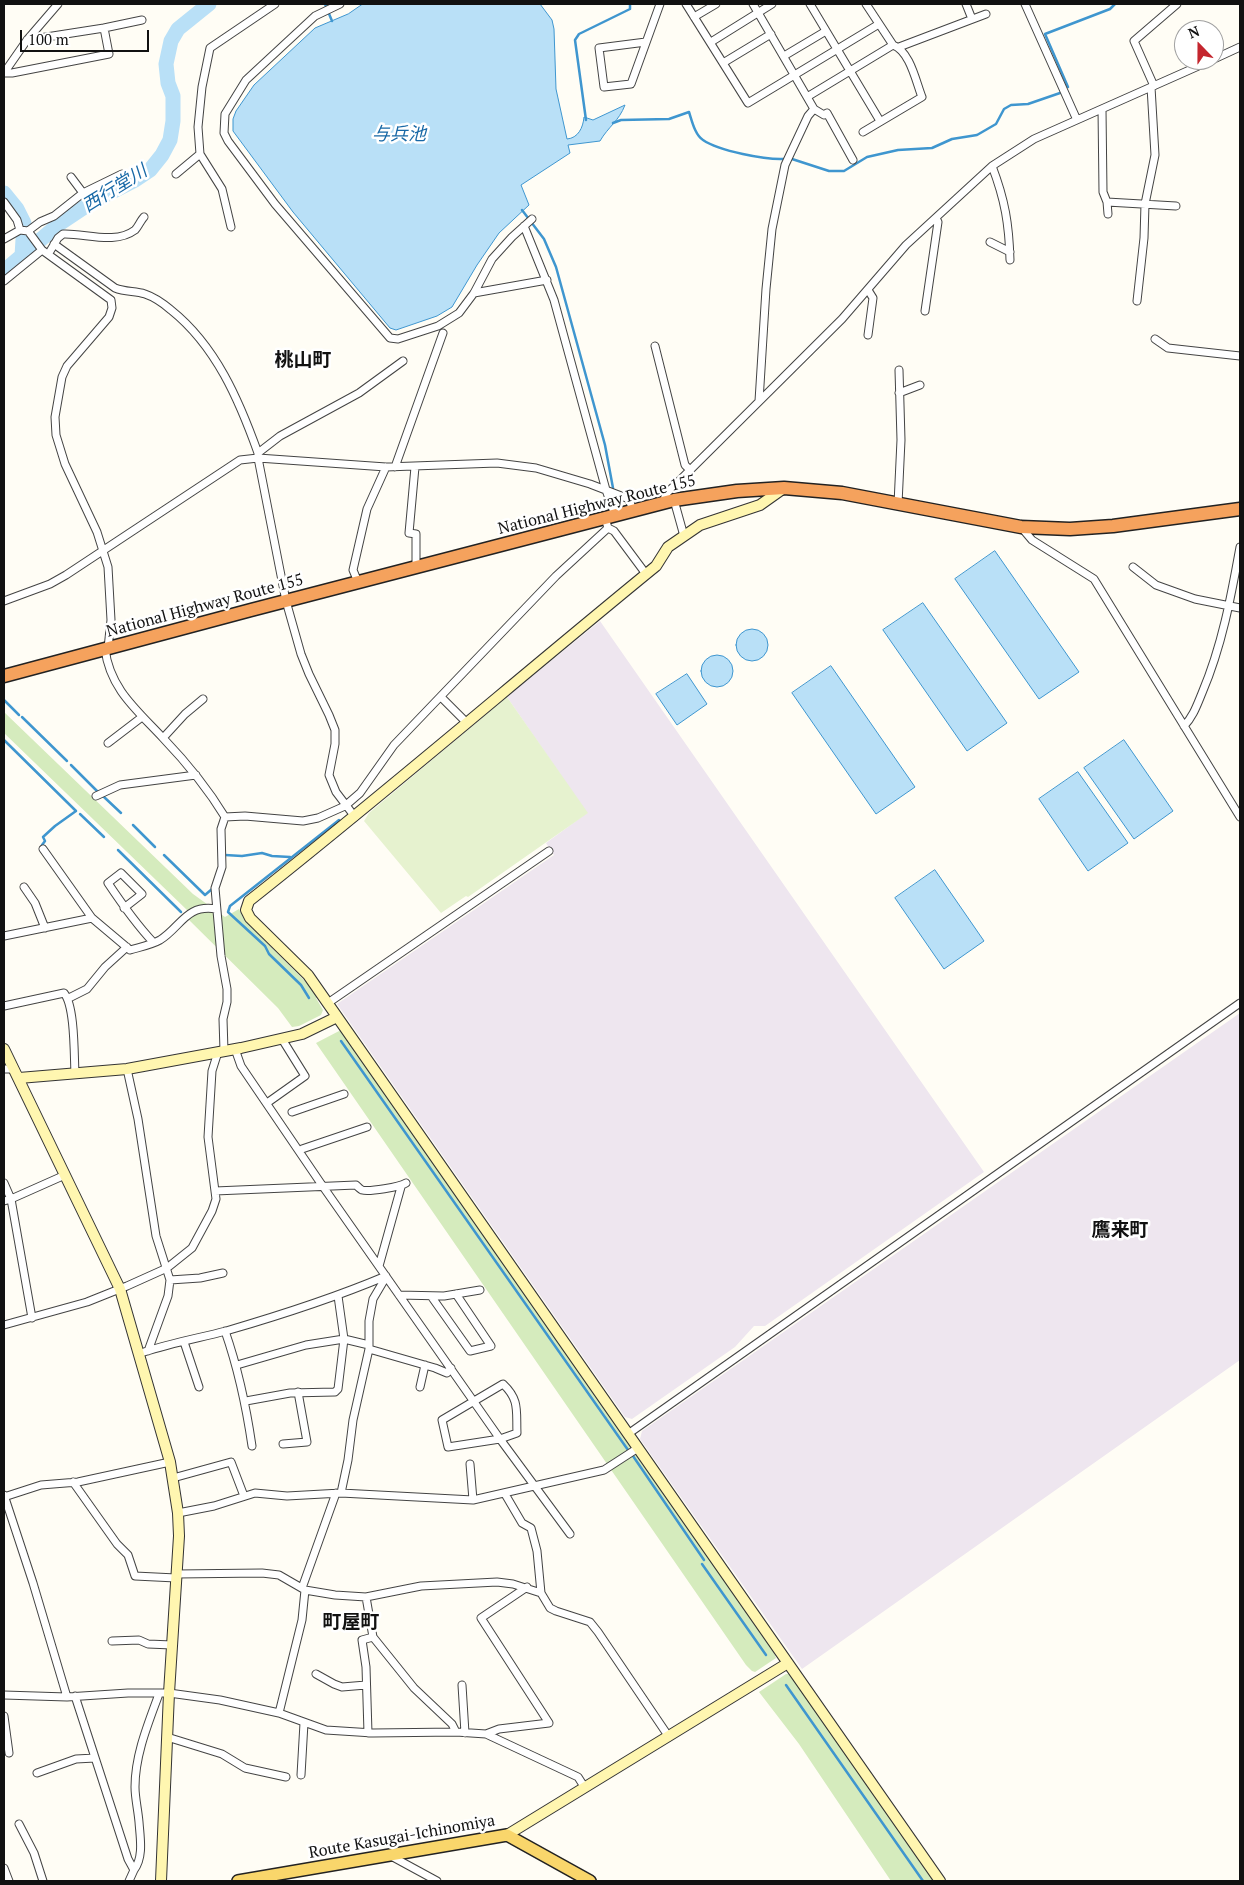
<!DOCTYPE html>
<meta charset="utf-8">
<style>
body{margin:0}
#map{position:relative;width:1244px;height:1885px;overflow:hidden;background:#fffdf5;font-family:"PT Serif",serif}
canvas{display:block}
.frame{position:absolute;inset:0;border:5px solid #111;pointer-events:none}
.north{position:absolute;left:1174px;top:20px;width:50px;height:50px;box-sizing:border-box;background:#fff;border:1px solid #a0a0a0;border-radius:50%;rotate:338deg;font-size:14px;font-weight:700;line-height:20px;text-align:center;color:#111}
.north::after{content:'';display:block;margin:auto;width:18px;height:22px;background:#c4262e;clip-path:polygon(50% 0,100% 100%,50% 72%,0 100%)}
.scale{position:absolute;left:20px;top:30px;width:129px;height:22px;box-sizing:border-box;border:2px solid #111;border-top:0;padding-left:6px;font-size:15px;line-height:18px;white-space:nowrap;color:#111;-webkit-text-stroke:4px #fff;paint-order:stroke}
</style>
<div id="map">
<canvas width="1244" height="1885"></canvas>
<div class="frame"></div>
<div class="north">N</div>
<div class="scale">100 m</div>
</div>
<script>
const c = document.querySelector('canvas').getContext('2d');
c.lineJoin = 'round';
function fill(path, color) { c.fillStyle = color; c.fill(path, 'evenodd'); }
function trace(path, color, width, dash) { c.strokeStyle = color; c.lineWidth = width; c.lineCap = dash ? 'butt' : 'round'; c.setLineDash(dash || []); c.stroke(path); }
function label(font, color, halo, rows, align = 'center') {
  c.font = font + ' "PT Serif","Noto Sans JP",serif'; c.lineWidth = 5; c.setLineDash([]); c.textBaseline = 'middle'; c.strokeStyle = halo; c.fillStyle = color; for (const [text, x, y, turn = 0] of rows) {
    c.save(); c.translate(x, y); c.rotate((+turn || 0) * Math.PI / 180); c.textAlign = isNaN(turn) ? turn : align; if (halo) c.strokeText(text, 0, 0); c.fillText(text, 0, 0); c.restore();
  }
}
const industrial = new Path2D(`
 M600,621L984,1172L765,1326H754L735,1347L632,1419L625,1417L337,1004L554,855L546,843L587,813L507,697Z
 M1240,1013V1360L802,1669L640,1439L642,1431Z`);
const green = new Path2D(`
 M4,712L193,894L225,917L239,909L245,921L302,978L318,996L316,998L323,1010L321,1015L299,1026L292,1027L278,1008L188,919L187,910L4,733Z
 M341,1030L774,1653L776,1658L755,1672L752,1671L746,1665L316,1043Z
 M786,1674H789L934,1881H891L799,1744L759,1692Z`);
const pitch = new Path2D(`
 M507,697L588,813L468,897L466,896L441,913L364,821L369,813Z`);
const water = new Path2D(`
 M363,4H540L552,20L554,29L556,89L567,139C578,138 583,128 584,117L593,120L625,105C619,121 608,127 600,141L568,145L570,153L521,185L529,205L499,233L477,265L452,307L437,316L396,330L390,328L293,212L233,131V119L236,111L254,85L315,28L348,14Z
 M995,551L1079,672L1039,699L955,579Z
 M923,603L1007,723L967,751L883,630Z
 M736 645a16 16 0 1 1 32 0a16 16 0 1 1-32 0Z
 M701 671a16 16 0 1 1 32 0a16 16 0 1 1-32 0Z
 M831,666L915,787L876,814L792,693Z
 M687,674L707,704L677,725L656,694Z
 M1124,740L1173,811L1134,839L1084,768Z
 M1078,772L1128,843L1088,871L1039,799Z
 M935,870L984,941L944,969L895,898Z`);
const stream = new Path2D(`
 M325,4L332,21
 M1068,87L1045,34L1110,9L1115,4
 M586,120L575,40L579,34L630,9V4
 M613,123L621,120L669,119L689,112C692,121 695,135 703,140C719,151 766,160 784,159
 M792,159L829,171H844L867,157L898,150L932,148L952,139L977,135L996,124L1004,109L1011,105L1028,104L1060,93
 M522,210L544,239L556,267L605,445L613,488
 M4,700L19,715
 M22,717L67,761
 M4,740L76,811
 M71,765L98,792
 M104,797L121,813
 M80,814L104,837
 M133,825L155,847
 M42,845L45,841L43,837L55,826L76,811
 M118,850L181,912
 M164,855L205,895L212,889
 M225,855L242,856L262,853L272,856L290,857
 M309,998L301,985L269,954L265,946L228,912L230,906L339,820
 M341,1041L628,1450
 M633,1456L704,1560
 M702,1564L766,1655
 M786,1685L923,1881`);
const river = new Path2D(`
 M4,193L17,209L24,223L22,256
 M4,271L59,224L92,202L135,180L150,170L162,155L170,140L173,121V96L168,83L166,64L171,41L178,29L209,4`);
const street = new Path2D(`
 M340,4L315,16L246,80L225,114L224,133L228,141L275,204L390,338L398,339L438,326L459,313L474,293L492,259L512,237L532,219
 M686,4L748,103L879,24
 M753,4L814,109L824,115L827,113L853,160
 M810,4L880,121
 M966,4L972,19
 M1025,4L1077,120
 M694,17L716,4
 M104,28L142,20
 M646,42L599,48L604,87L631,84L660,4
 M711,42L772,4
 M899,47L986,14
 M784,56L826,31
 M1214,59L1240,47
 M723,63L771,34
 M4,73H12L109,54L104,28L27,40
 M4,73L27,40L58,4
 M1154,86L1134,41L1177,4
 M807,97L893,45
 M1102,109L1103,192L1107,202L1176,206
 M863,132L922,97C916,82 910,51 893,45L866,4
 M992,166C1005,200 1009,224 1010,260
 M176,174L200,154
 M71,177L83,193
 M4,202L17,220L20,230
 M1107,202L1108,214
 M524,226L554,300L606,490L615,515
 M231,227L222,189L200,154L198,127L202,87L210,48L275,4
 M28,231L42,250L111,300L112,308L109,317L67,366L62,377L55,417L56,435L65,464L97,532L108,567L111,620L108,648
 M4,239L20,230L28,231L40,222L54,216L83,193L122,174
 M990,242L1010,252
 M54,244L115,288C125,292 135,291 145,294C154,297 164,304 171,310C216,346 239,400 258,453V458L286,601L301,654L309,674L329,715L335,730V744L329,775L336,792L355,817
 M49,253L58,238L63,234C85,233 115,245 135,230C138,227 141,220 144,217
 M4,281L42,250
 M474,293L547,280
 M1137,301L1144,238L1145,204L1155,155L1151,87
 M925,311L938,222L936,218
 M868,335L873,298L868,290
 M1155,339L1168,348L1240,356
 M655,346L685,465L690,470
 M899,393L920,385
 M759,401L766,289L772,229L785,165L808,116L814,109
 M258,453L280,436L359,393L403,361
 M395,467L443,333
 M415,467L409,533L416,534V568
 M674,500L684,536
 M662,503L667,493L842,319L906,245L992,166L1034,139L1212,60
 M898,504L901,440L899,370
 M1021,527L1032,540L1094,579L1240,817
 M608,528L614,531L646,574
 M1133,567L1156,585L1195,599L1240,608
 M358,582L353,570L367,509L386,467
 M4,601L50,584L66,575L240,460L258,458L386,467L497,463L536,468L590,484L629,499L633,511
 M105,649C110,689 137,710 163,738C186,762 208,789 225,817L221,829L222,867L215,888L221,956L227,989V1002L223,1019L224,1051
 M441,697L466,722
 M1184,726C1193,717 1197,705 1202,693C1222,646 1231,597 1240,547
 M163,738L185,714L203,699
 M108,743L142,717
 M96,796L120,785L196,775
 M225,817L245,816L303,821L318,818L345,806L360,793L394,745L556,576L608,528L605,518
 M43,849L92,918
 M24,887L35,903L45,928
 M124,908L142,894L121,873L108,883C122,904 136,924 153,942
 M4,936L92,918L130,950C140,947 151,945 160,940C181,927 186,904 216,909
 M69,998L87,989L105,967L127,947
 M328,1003L549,851
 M4,1006L64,993C75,1006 74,1055 75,1074
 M235,1049L241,1066L324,1188L500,1439L570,1534
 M4,1069H14
 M127,1069L138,1119L156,1236L170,1280L168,1296L148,1351
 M267,1103L305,1076L282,1039
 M292,1112L344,1094
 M302,1149L367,1127
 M4,1183L11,1199L32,1318
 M215,1191L356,1185C358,1187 360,1189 362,1190C369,1192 400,1187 406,1183
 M4,1201L11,1199L65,1175
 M379,1266L401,1187
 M170,1280L200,1278L223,1273
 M399,1295L444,1296L480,1290
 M431,1296L470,1351L491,1346L456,1294
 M4,1325L87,1302L127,1286L167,1268L192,1248L212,1211L216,1199L208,1137L212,1071L218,1052
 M225,1331C239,1371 246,1405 252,1446
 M184,1342L199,1387
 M369,1349L435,1368L447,1373L451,1368
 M144,1352C171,1343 199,1338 226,1331C281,1315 334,1298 386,1276
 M237,1365L306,1345L344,1339L338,1296
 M503,1384C520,1400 516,1411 517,1433L500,1439L448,1447L442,1420Z
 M420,1387L425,1365
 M246,1401L290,1393L335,1392L338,1389L344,1339L369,1345
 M628,1434L1240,1003
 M283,1444L307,1442L298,1392
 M470,1464L473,1500
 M173,1478L231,1462L244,1496
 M73,1482L117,1544L128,1555L135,1576L176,1578
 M341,1493L348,1460L353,1420L369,1349V1321L373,1299L386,1277
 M505,1494L522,1523L531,1528L537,1551L541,1593
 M4,1495L33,1583L67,1697
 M4,1497L41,1485L78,1482L170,1462
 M178,1513L214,1506L255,1493L287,1496L341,1493L473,1500L604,1470L638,1448
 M177,1574L262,1573L279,1575L305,1590L335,1595L366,1597L421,1586L497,1582L513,1584L541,1593L550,1608L556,1611L590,1622L598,1632L669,1737
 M302,1588L336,1493
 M366,1597L373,1637L414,1688L452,1724L456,1732
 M112,1641L139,1640L148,1644L172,1645
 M316,1674L334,1684L342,1687L366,1685
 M462,1685L465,1733
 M4,1695L67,1697L128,1693H169L220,1700L279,1713L326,1730L373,1733L456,1732L486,1734L578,1777L585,1788
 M75,1696L128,1859L134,1870L129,1881
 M279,1713L302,1620L305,1590
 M4,1716L9,1753
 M368,1733L366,1667L362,1640L373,1637
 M486,1734L499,1729L549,1723L481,1618L527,1587
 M167,1737L222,1754L245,1768L286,1777
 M37,1773L76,1759L95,1758
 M301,1775L304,1723
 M19,1824L34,1853L43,1881
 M391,1856L437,1881
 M4,1868L9,1881
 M134,1870C144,1857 140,1837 139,1822C138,1810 135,1798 135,1787C135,1755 148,1724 159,1694`);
const secondary = new Path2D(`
 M784,488L760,505L700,525L668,547L656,566C520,677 387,792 249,901L246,910L250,918L308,975L940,1881
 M4,1049L120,1289L170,1462L178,1513L179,1536L169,1693L161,1881
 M19,1078L127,1069L241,1048L302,1034L337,1017
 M507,1835L788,1663`);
const primary = new Path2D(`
 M238,1881L507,1835L590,1881`);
const highway = new Path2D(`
 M4,676L251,610L674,500L737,491L784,488L842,493L1021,527L1070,529L1113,526L1240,509`);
const streetNames = [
 ["National Highway Route 155",597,505,-14],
 ["National Highway Route 155",205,606,-15],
 ["Route Kasugai-Ichinomiya",402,1837,-10]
];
const waterNames = [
 ["与兵池",399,135],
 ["西行堂川",115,189,-32]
];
const quarterNames = [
 ["桃山町",303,361],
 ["鷹来町",1120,1231],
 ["町屋町",351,1623]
];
fill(industrial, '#eee6ef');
fill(green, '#d5ebbd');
fill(pitch, '#e6f2cf');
fill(water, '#b9e0f7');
trace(water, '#3f96cf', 1);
trace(stream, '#3f96cf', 2.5);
trace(river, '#b9e0f7', 15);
trace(street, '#444', 9);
trace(secondary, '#333', 12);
trace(primary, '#222', 14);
trace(highway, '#222', 15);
trace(street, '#fff', 7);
trace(secondary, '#fff6b0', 10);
trace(primary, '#f9d66b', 11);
trace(highway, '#f5a25d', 12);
label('16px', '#111', '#fff', streetNames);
label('italic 18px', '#1768a6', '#fff', waterNames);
label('bold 19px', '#111', '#fff', quarterNames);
</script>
